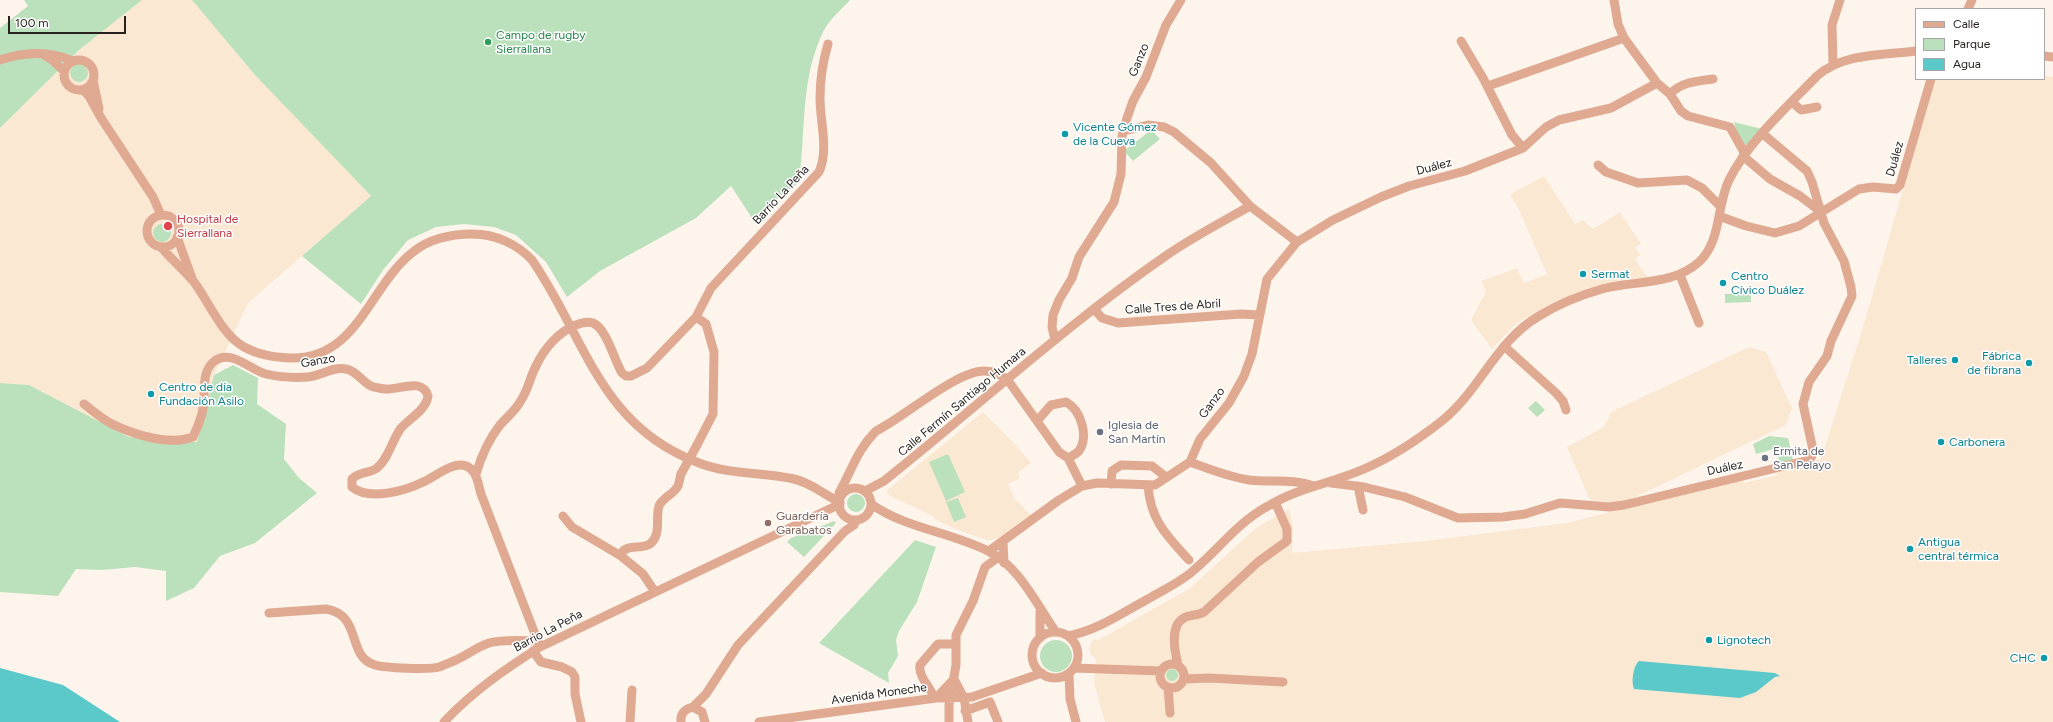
<!DOCTYPE html>
<meta charset="utf-8">
<style>
body{margin:0}
#map{position:relative;width:2053px;height:722px;overflow:hidden;background:#fdf5ec;font-family:Figtree,sans-serif}
canvas{display:block}
.legend{position:absolute;left:1915px;top:8px;width:130px;height:72px;box-sizing:border-box;background:#fff;border:1px solid #a9a7a5;margin:0;padding:5px 7px;list-style:none;font-size:12px;color:#27221d}
.legend li{display:flex;align-items:center;gap:8px;height:20px}
.legend b{width:20px;border:1px solid #a9a7a5}
.scale{position:absolute;left:8px;top:16px;width:118px;height:18px;box-sizing:border-box;border:2px solid #27221d;border-top:0;padding-left:5px;font-size:12px;line-height:14px;white-space:nowrap;color:#27221d;-webkit-text-stroke:3px #fff;paint-order:stroke}
</style>
<div id="map">
<canvas width="2053" height="722"></canvas>
<ul class="legend">
<li><b style="height:5px;background:#e0aa92"></b>Calle</li>
<li><b style="height:11px;background:#bbe0bc"></b>Parque</li>
<li><b style="height:11px;background:#5bc9ca"></b>Agua</li>
</ul>
<div class="scale">100 m</div>
</div>
<script>
const c = document.querySelector('canvas').getContext('2d');
c.lineJoin = 'round';
function fill(path, color) { c.fillStyle = color; c.fill(path, 'evenodd'); }
function trace(path, color, width, dash) { c.strokeStyle = color; c.lineWidth = width; c.lineCap = dash ? 'butt' : 'round'; c.setLineDash(dash || []); c.stroke(path); }
function label(font, color, halo, rows, align = 'center') {
  c.font = font + ' Figtree,sans-serif'; c.lineWidth = 3; c.setLineDash([]); c.textBaseline = 'middle'; c.strokeStyle = halo; c.fillStyle = color; for (const [text, x, y, turn = 0] of rows) {
    c.save(); c.translate(x, y); c.rotate((+turn || 0) * Math.PI / 180); c.textAlign = isNaN(turn) ? turn : align; if (halo) c.strokeText(text, 0, 0); c.fillText(text, 0, 0); c.restore();
  }
}
const built = new Path2D(`
 M142,0H192L255,75L371,196L248,303L214,375L197,442H178L128,436L29,385L0,383V128L79,50Z
 M2044,76L2053,77V722H1105L1094,683L1096,659L1091,655L1089,648L1092,641L1095,639L1098,640L1189,589L1256,528L1289,509L1293,526L1292,553L1425,541L1567,523L1743,478L1744,483L1778,475L1777,470L1821,459L1864,324L1935,79H2044Z
 M1544,176L1575,224L1583,220L1593,229L1620,212L1641,244L1635,247L1640,255L1635,259L1648,278L1560,300L1543,308L1516,324L1492,349L1471,320L1486,291L1481,281L1517,268L1524,283L1547,274L1519,210L1510,194Z
 M1749,347L1766,352L1792,408L1786,425L1627,501L1611,504L1590,500L1567,447L1604,427L1611,412Z
 M983,412L1014,443L1031,463L1018,473L1020,478L1008,484L1015,499L1031,515L1000,537L992,540H986L953,528L936,520L933,516L890,496L886,491Z`);
const green = new Path2D(`
 M24,0H142L79,50L0,128V28L28,6Z
 M192,0H850C842,9 830,19 824,30C800,78 806,131 799,182L752,218L731,186L696,218L600,271L567,297L546,262L516,235L494,227L464,224L436,227L408,240L383,270L361,304L302,256L371,196L255,75Z
 M70 73a9 9 0 1 1 18 0a9 9 0 1 1-18 0Z
 M1734,122L1762,129L1746,147L1737,133Z
 M1151,130L1160,139L1133,161L1124,151Z
 M153 233a9 9 0 1 1 18 0a9 9 0 1 1-18 0Z
 M1725,294H1751V302L1725,303Z
 M233,365L258,378L257,404L286,424L284,459L299,478L317,493L255,543L220,556L194,588L166,601V571L135,567L102,570L76,569L58,596L0,592V383L29,385L129,437L178,442H197L214,375Z
 M1536,401L1545,410L1537,417L1528,408Z
 M1769,436L1788,438L1793,460L1776,466L1774,461L1779,459L1774,449L1756,454L1753,444Z
 M948,454L965,492L946,501L929,462Z
 M847 503a9 9 0 1 1 18 0a9 9 0 1 1-18 0Z
 M958,498L966,517L954,522L946,502Z
 M834,521L836,523L804,557L787,542L791,538Z
 M915,540L936,547L917,602L899,631L896,640L898,656L888,673L889,683L819,643Z
 M1040 656a16 16 0 1 1 32 0a16 16 0 1 1-32 0Z
 M1166 675a6 6 0 1 1 12 0a6 6 0 1 1-12 0Z`);
const water = new Path2D(`
 M1639,661L1775,673L1780,676L1775,677L1756,692L1740,698L1634,689C1631,682 1633,666 1639,661Z
 M0,668L63,685L120,722H0Z`);
const minor = new Path2D(`
 M1614,0L1618,24L1624,38L1657,83L1670,94L1681,111L1688,116L1730,127L1745,154
 M1968,9L1972,0
 M1461,41L1483,78L1512,135L1523,148
 M44,55L52,60L64,71
 M2044,56L2053,57
 M64 75a15 15 0 1 1 30 0a15 15 0 1 1-30 0Z
 M0,60C24,52 50,51 73,61
 M1833,64L1832,25L1840,0
 M93,80L99,109
 M1488,86L1624,38
 M83,90L89,96L101,118L153,197L161,215
 M1670,94C1681,82 1697,81 1713,79
 M1792,102L1801,110L1817,107
 M1124,131L1148,125L1164,127L1174,132L1211,163L1250,206L1297,242
 M1743,156L1770,179L1800,196L1821,212
 M1598,165L1606,172L1638,183L1687,180L1702,188L1721,207
 M147 231a16 16 0 1 1 32 0a16 16 0 1 1-32 0Z
 M1719,216L1746,226L1775,233L1799,226L1859,189L1873,187L1896,189L1900,185L1931,79
 M177,237L193,281
 M161,247C171,259 184,270 194,282C209,302 222,335 244,347C259,355 273,357 290,358C358,360 369,286 413,252C430,238 451,234 473,234C495,234 517,244 532,260C586,338 599,426 699,463C730,475 763,472 794,479C812,483 824,495 840,502
 M1680,275L1699,323
 M1094,309L1102,318L1118,323L1241,314L1259,315
 M696,317L706,324L714,352L713,414L697,445
 M1055,340L1052,327L1053,315L1059,300L1072,278L1079,257L1114,202L1121,174L1122,136L1127,118L1133,101L1146,77L1166,25L1181,0
 M1504,346L1556,393L1563,401L1566,410
 M84,404C93,411 102,419 112,424C135,435 169,446 193,437C197,428 202,418 203,408C206,393 200,370 216,360C233,350 250,370 266,374C279,377 294,378 308,377C321,376 333,366 346,369C357,371 362,382 371,386C375,388 381,388 385,389C400,390 422,377 428,396C426,410 410,418 401,428C392,440 389,458 377,468C369,474 360,471 352,479V487C369,501 405,491 423,482C435,477 453,461 466,466C477,470 478,484 481,494L540,647
 M1037,421L1051,405L1066,402C1081,410 1089,436 1079,451C1076,454 1072,456 1068,458
 M1190,462C1209,469 1229,477 1249,480C1271,483 1293,478 1314,486
 M476,474C481,457 489,439 500,425C507,417 515,411 520,402C529,389 529,379 536,366C544,349 558,332 576,325C581,323 587,321 593,323C607,329 614,360 622,373L626,376H631L647,368L696,317L711,288L819,172C829,150 820,122 820,98C820,80 823,61 828,44
 M1331,483L1364,487L1405,497L1458,518L1503,517L1525,514L1560,503L1609,507L1624,505L1809,460L1812,456L1813,450L1803,404L1809,382L1827,356L1831,341L1852,296L1851,287L1844,261L1824,223L1812,182L1807,171L1763,134
 M1111,484L1112,471L1121,465L1152,466L1166,477
 M1148,485C1150,520 1167,536 1189,560
 M1358,486L1363,510
 M839 504a16 16 0 1 1 32 0a16 16 0 1 1-32 0Z
 M865,491L884,481C978,406 1067,324 1167,255C1193,237 1222,222 1250,206
 M839,493C852,470 857,450 876,431C903,418 956,371 984,371C993,371 999,374 1007,379L1059,452L1068,458L1082,486
 M871,504C905,528 950,532 988,551C1020,567 1036,604 1056,632
 M563,516L572,527L621,556
 M1003,542L1004,563
 M989,551L1059,500L1082,486L1097,483L1155,485L1190,462L1200,439L1229,403L1244,376L1252,354L1267,279L1297,242L1333,220L1381,197L1409,186L1465,171L1523,148L1546,127L1559,120L1611,108L1657,83
 M655,592L643,574L621,556C623,543 641,550 650,544C662,534 655,519 659,506C662,498 674,494 678,486C679,483 680,478 681,474
 M269,613L326,609C363,615 346,657 375,665C385,668 429,670 439,667C445,665 451,662 456,660C467,655 477,647 489,643C504,639 522,641 538,641
 M1032 655a23 23 0 1 1 46 0a23 23 0 1 1-46 0Z
 M1068,636C1098,630 1122,613 1148,599C1163,590 1181,582 1194,570C1219,549 1238,522 1268,506C1298,488 1332,483 1364,469C1392,457 1419,439 1443,420C1480,390 1496,341 1539,316C1557,305 1581,295 1602,289C1635,280 1672,286 1699,262C1722,240 1716,207 1729,180C1747,143 1788,106 1817,76C1843,53 1884,55 1916,51
 M1040,638V612
 M533,651L541,662L562,667L572,672L575,677V694L581,722
 M1160 676a12 12 0 1 1 24 0a12 12 0 1 1-24 0Z
 M1178,665C1175,652 1169,626 1184,618C1190,614 1197,616 1204,612L1258,562L1287,541V529L1275,502
 M1074,668L1161,671
 M1069,674L1070,699L1076,722
 M954,679L964,698L968,722
 M1184,679L1209,678L1283,682
 M1168,687L1170,713
 M934,698C931,687 918,677 920,665L938,644H956
 M936,698L954,679
 M693,707L706,694L738,645L845,531L854,525L856,520
 M965,711L990,702L998,722
 M444,722C472,692 505,669 540,647L840,504
 M630,722L632,690
 M681,722C680,713 685,709 693,707L702,712L705,722
 M759,722L936,698L972,697L1042,673
 M949,722V705L956,665V635L973,601L985,567L997,558`);
const minorBridge = new Path2D(`
 M681,474L697,445`);
const markers = [
 [488,42,4,"#2e9e5b"],
 [1065,134,4,"#0f9aa8"],
 [168,226,5,"#e0444e"],
 [1583,274,4,"#0f9aa8"],
 [1723,283,4,"#0f9aa8"],
 [1955,360,4,"#0f9aa8"],
 [2029,363,4,"#0f9aa8"],
 [151,394,4,"#0f9aa8"],
 [1100,432,4,"#6b7280"],
 [1941,442,4,"#0f9aa8"],
 [1765,458,4,"#6b7280"],
 [768,523,4,"#8d6e63"],
 [1910,549,4,"#0f9aa8"],
 [1709,640,4,"#0f9aa8"],
 [2044,658,4,"#0f9aa8"]
];
const leisureNames = [
 ["Campo de rugby",496,35],
 ["Sierrallana",496,49]
];
const streetNames = [
 ["Ganzo",1139,60,-68],
 ["Duález",1895,159,-74],
 ["Duález",1434,167,-15],
 ["Barrio La Peña",781,195,-47],
 ["Calle Tres de Abril",1173,307,-4],
 ["Ganzo",318,361,-10],
 ["Calle Fermín Santiago Humara",962,402,-40],
 ["Ganzo",1212,403,-54],
 ["Duález",1725,468,-12],
 ["Barrio La Peña",548,631,-28],
 ["Avenida Moneche",879,694,-8]
];
const cultureNames = [
 ["Vicente Gómez",1073,127],
 ["de la Cueva",1073,141],
 ["Sermat",1591,274],
 ["Centro",1731,276],
 ["Cívico Duález",1731,290],
 ["Fábrica",2021,356,"right"],
 ["de fibrana",2021,370,"right"],
 ["Talleres",1947,360,"right"],
 ["Centro de día",159,387],
 ["Fundación Asilo",159,401],
 ["Carbonera",1949,442],
 ["Antigua",1918,542],
 ["central térmica",1918,556],
 ["Lignotech",1717,640],
 ["CHC",2036,658,"right"]
];
const healthNames = [
 ["Hospital de",177,219],
 ["Sierrallana",177,233]
];
const worshipNames = [
 ["Iglesia de",1108,425],
 ["San Martín",1108,439],
 ["Ermita de",1773,451],
 ["San Pelayo",1773,465]
];
const educationNames = [
 ["Guardería",776,516],
 ["Garabatos",776,530]
];
fill(built, '#fbe8d3');
fill(green, '#bbe0bc');
fill(water, '#5bc9ca');
trace(minor, '#e0aa92', 9);
trace(minorBridge, '#e0aa92', 9);
for (const [x, y, r, color] of markers) { const dot = new Path2D(); dot.arc(x, y, r, 0, 2 * Math.PI); c.fillStyle = color; c.fill(dot); trace(dot, '#fff', 1.5); }
label('12px', '#27864d', '#fff', leisureNames, 'left');
label('12px', '#27221d', '#fff', streetNames);
label('12px', '#0d838f', '#fff', cultureNames, 'left');
label('12px', '#be3a42', '#fff', healthNames, 'left');
label('12px', '#5b616d', '#fff', worshipNames, 'left');
label('12px', '#785e54', '#fff', educationNames, 'left');
</script>
